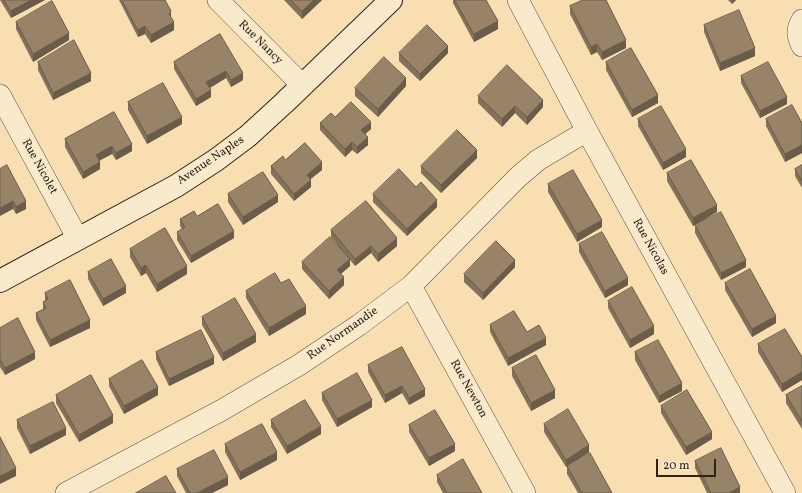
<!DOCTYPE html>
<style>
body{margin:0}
#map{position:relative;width:802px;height:493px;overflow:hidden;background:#f8deb1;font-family:Vollkorn,serif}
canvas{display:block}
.scale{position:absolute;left:656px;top:459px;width:60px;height:18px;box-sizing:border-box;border:2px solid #312018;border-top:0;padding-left:5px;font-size:12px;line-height:14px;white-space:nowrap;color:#312018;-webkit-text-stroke:3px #faeacc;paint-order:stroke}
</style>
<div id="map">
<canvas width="802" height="493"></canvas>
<div class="scale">20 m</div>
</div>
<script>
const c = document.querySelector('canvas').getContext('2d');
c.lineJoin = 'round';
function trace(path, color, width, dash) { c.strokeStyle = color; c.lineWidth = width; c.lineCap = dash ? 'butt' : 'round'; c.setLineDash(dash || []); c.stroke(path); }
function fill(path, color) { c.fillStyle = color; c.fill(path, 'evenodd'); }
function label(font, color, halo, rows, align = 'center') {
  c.font = font + ' Vollkorn,serif'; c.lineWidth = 3; c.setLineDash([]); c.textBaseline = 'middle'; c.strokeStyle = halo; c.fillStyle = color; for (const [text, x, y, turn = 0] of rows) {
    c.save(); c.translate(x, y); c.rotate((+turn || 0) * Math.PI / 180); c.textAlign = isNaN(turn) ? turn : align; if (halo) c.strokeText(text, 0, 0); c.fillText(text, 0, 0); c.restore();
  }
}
const street = new Path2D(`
 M218,0L302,85
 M518,0L587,131L785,493
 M802,20C796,30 797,36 802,46
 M0,95L78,239
 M411,286L525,493
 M66,493L222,410L299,365L359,325L411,286L518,177L538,160L587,131`);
const secondary = new Path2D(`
 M0,281L176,186L216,160L248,136L284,103L391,0`);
const wall = new Path2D(`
 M0,0H45L11,18Z
 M119,0H165L171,18L174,30L151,43L145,34L138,37Z
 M284,0H322L302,19Z
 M453,0H486L498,29L474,42L453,3Z
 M728,0H736L732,4Z
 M570,6L626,48L602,60L597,52L591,55L570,14Z
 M16,22L69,40L33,62L16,29Z
 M704,25L755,56L720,71L704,32Z
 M220,34L243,80L231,87L226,78L210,88L211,97L196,106L174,69V62Z
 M399,53H448L420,81L399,61Z
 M38,62L91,81L53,100L38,70Z
 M606,62L658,103L632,117L606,70Z
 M741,76L787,104L760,118L741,83Z
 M406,86L378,117L355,96V88Z
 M478,96L543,107L527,125L515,113L502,127L478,103Z
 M128,102L182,124L147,144L128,110Z
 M114,112L132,151L116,160L112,154L99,161L100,169L83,179L65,147V139Z
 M335,117L371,129L365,134L368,145L357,154L352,150L345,157L320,130V123Z
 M638,119L686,157L663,170L638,126Z
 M766,119L802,123V153L785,162L766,126Z
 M477,158L441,193L421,173V166Z
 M285,160L322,170L310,179L311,187L294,201L271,174V166Z
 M802,165V188L795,176V169Z
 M0,169L26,209L16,214L13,209Z
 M667,173L717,212L693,226L667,181Z
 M548,184L602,227L577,242L548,192Z
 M416,187L437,207L407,236L373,202V194Z
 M228,194L278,202L243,225L228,202Z
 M180,219L234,238L191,263L177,240V232L182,229L180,226Z
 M695,225L746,267L721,280L695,233Z
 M331,230L397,246L378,262L371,253L355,266L350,260V266L341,274L344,285L329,299L302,269V262L340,248L331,237Z
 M579,244L628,285L605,298L579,252Z
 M130,249L187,274L157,292L146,273L141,276L130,257Z
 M515,267L483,300L464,282V274Z
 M88,272L126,293L103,306L88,279Z
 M281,283L306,314L269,336L246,298V291Z
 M725,283L776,323L752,337L725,290Z
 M45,293L90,328L50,347L36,320V313L43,309V302L45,301Z
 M608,301L654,334L630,348L608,308Z
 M202,317L256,342L223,361L202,325Z
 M490,325L527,332L546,345L508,366L490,332Z
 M0,328L35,359L5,375L0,367Z
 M758,344L802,357V380L782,392L758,352Z
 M156,352L214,364L169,386L156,359Z
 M635,352L682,391L659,403L635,360Z
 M368,365L425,396L409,405L402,393L385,403L368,372Z
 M512,368L555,398L531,411L512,376Z
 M109,379L158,395L124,414L109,386Z
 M802,386V429L786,403V395Z
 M322,393L372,407L337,427L322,400Z
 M56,395L113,423L79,442L56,403Z
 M661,406L712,439L686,455L661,413Z
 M17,420L66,435L30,454L17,428Z
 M271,420L321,434L287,454L271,427Z
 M544,424L589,452L568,466L612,493H578L567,474V466L566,467L544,432Z
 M409,425L455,451L429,466L409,432Z
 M225,444L277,460L240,480L225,452Z
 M695,461L740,493H707L695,468Z
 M177,469L228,485L212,493H186L177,476Z
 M437,475L482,493H443L437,482Z`);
const shadedWall = new Path2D(`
 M31,0H45L11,18V11Z
 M314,0H322L302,19V11Z
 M732,0H736L732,4Z
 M171,11V19L169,14Z
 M498,21V29L474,42V34Z
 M174,22V30L151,43V35Z
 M145,26V34L138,37V30Z
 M69,33V40L33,62V54Z
 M626,40V48L602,60V52Z
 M597,44V52L591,55V47Z
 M448,46V53L420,81V74Z
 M755,48V56L720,71V63Z
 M226,71V78L206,90V82Z
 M91,73V81L53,100V93Z
 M243,73V80L231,87V80Z
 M406,78V86L378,117V109Z
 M211,90V97L196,106V99Z
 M658,95V103L632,117V110Z
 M787,97V104L760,118V111Z
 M543,100V107L527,125V117Z
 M515,106V113L502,127V119Z
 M182,117V124L147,144V136Z
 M371,122V129L361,138V130Z
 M368,137V145L357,154V147Z
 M352,142V150L345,157V149Z
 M132,144V151L116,160V153Z
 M802,145V153L785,162V154Z
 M112,146V154L96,162V155Z
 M686,149V157L663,170V163Z
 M477,150V158L441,193V185Z
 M100,162V169L83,179V172Z
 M322,162V170L307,182V175Z
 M311,180V187L294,201V194Z
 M278,195V202L243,225V217Z
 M437,200V207L407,236V229Z
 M13,201V209L0,216V208Z
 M26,201V209L16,214V207Z
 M717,205V212L693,226V218Z
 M602,220V227L577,242V234Z
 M234,231V238L191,263V256Z
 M397,238V246L378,262V254Z
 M371,246V253L355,266V259Z
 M350,259V266L337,277V270Z
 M515,260V267L483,300V293Z
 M746,260V267L721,280V273Z
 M146,265V273L141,276V268Z
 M187,266V274L157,292V284Z
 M344,277V285L329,299V291Z
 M628,278V285L605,298V291Z
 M126,286V293L103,306V299Z
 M306,306V314L269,336V328Z
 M776,316V323L752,337V329Z
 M90,320V328L50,347V340Z
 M654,326V334L630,348V340Z
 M256,334V342L223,361V353Z
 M546,338V345L508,366V358Z
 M35,352V359L5,375V368Z
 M214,357V364L169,386V379Z
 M802,372V380L782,392V384Z
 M682,383V391L659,403V396Z
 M402,386V393L385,403V395Z
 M158,387V395L124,414V406Z
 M425,389V396L409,405V398Z
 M555,390V398L531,411V403Z
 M372,400V407L337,427V419Z
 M113,415V423L79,442V435Z
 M321,426V434L287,454V446Z
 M66,428V435L30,454V446Z
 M712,432V439L686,455V447Z
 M455,444V451L429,466V458Z
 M589,445V452L566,467V460Z
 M277,452V460L240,480V472Z
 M16,468V476L0,484V476Z
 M228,477V485L212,493H197Z
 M740,487V493H729Z`);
const building = new Path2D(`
 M4,0H31L11,11Z
 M122,0H165L171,11L169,14L174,22L151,35L145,26L138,30Z
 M291,0H314L302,11Z
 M455,0H486L498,21L474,34Z
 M583,0H606L626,40L602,52L597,44L591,47L570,6Z
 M52,1L69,33L33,54L16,22Z
 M739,10L755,48L720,63L704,25Z
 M427,25L448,46L420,74L399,53Z
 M220,34L243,73L231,80L226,71L206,82L211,90L196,99L174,62Z
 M74,40L91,73L53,93L38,62Z
 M631,48L658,95L632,110L606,62Z
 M384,57L406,78L378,109L355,88Z
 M768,62L787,97L760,111L741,76Z
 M507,65L543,100L527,117L515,106L502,119L478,96Z
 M163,83L182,117L147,136L128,102Z
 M351,102L371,122L361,130L368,137L357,147L352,142L345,149L320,123L331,113L335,117Z
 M792,105L802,123V145L785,154L766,119Z
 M661,106L686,149L663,163L638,119Z
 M114,112L132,144L116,153L112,146L96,155L100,162L83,172L65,139Z
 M457,130L477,150L441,185L421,166Z
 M305,143L322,162L307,175L311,180L294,194L271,166L283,156L285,160Z
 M691,160L717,205L693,218L667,173Z
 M7,165L26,201L16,207L13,201L0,208V169Z
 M802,165V181L795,169Z
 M399,169L416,187L421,182L437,200L407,229L373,194Z
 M573,170L602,220L577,234L548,184Z
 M263,172L278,195L243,217L228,194Z
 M366,201L397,238L378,254L371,246L355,259L331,230Z
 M218,204L234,231L191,256L177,232L185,227L180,219L194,211L197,216Z
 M721,212L746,260L721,273L695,225Z
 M165,228L187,266L157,284L146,265L141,268L130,249Z
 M602,232L628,278L605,291L579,244Z
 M330,237L350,259L337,270L344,277L329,291L302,262Z
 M496,241L515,260L483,293L464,274Z
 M111,259L126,286L103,299L88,272Z
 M750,269L776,316L752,329L725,283Z
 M275,273L281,283L289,279L306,306L269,328L246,291Z
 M70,280L90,320L50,340L36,313L46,308L43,302L48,299L45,293Z
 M632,287L654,326L630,340L608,301Z
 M235,298L256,334L223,353L202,317Z
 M514,311L527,332L539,325L546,338L508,358L490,325Z
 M18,318L35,352L5,368L0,359V328Z
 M785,329L802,357V372L782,384L758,344Z
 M201,330L214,357L169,379L156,352Z
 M658,340L682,383L659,396L635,352Z
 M402,347L425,389L409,398L402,386L385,395L368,365Z
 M536,355L555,390L531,403L512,368Z
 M142,360L158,387L124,406L109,379Z
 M357,373L372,400L337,419L322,393Z
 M91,375L113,415L79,435L56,395Z
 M802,386V421L786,395Z
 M687,390L712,432L686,447L661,406Z
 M305,400L321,426L287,446L271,420Z
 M53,402L66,428L30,446L17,420Z
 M568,409L589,445L566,460L544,424Z
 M435,410L455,444L429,458L409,425Z
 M262,424L277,452L240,472L225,444Z
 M0,437L16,468L0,476Z
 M721,448L740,487L729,493H711L695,461Z
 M214,450L228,477L197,493H190L177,469Z
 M590,453L612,493H582L567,466Z
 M463,459L482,493H447L437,475Z
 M166,476L176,493H136Z`);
const streetNames = [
 ["Rue Nancy",260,43,45],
 ["Avenue Naples",211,161,-34],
 ["Rue Nicolet",39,167,61],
 ["Rue Nicolas",650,247,61],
 ["Rue Normandie",343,334,-35],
 ["Rue Newton",468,389,61]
];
trace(street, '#63503e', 22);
trace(secondary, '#312018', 24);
trace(street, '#faeacc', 21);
trace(secondary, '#faeacc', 22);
fill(wall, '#837159');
fill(shadedWall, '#6a5c49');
fill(building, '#988368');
trace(building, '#6a5c49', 1);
label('12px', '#312018', '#faeacc', streetNames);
</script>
